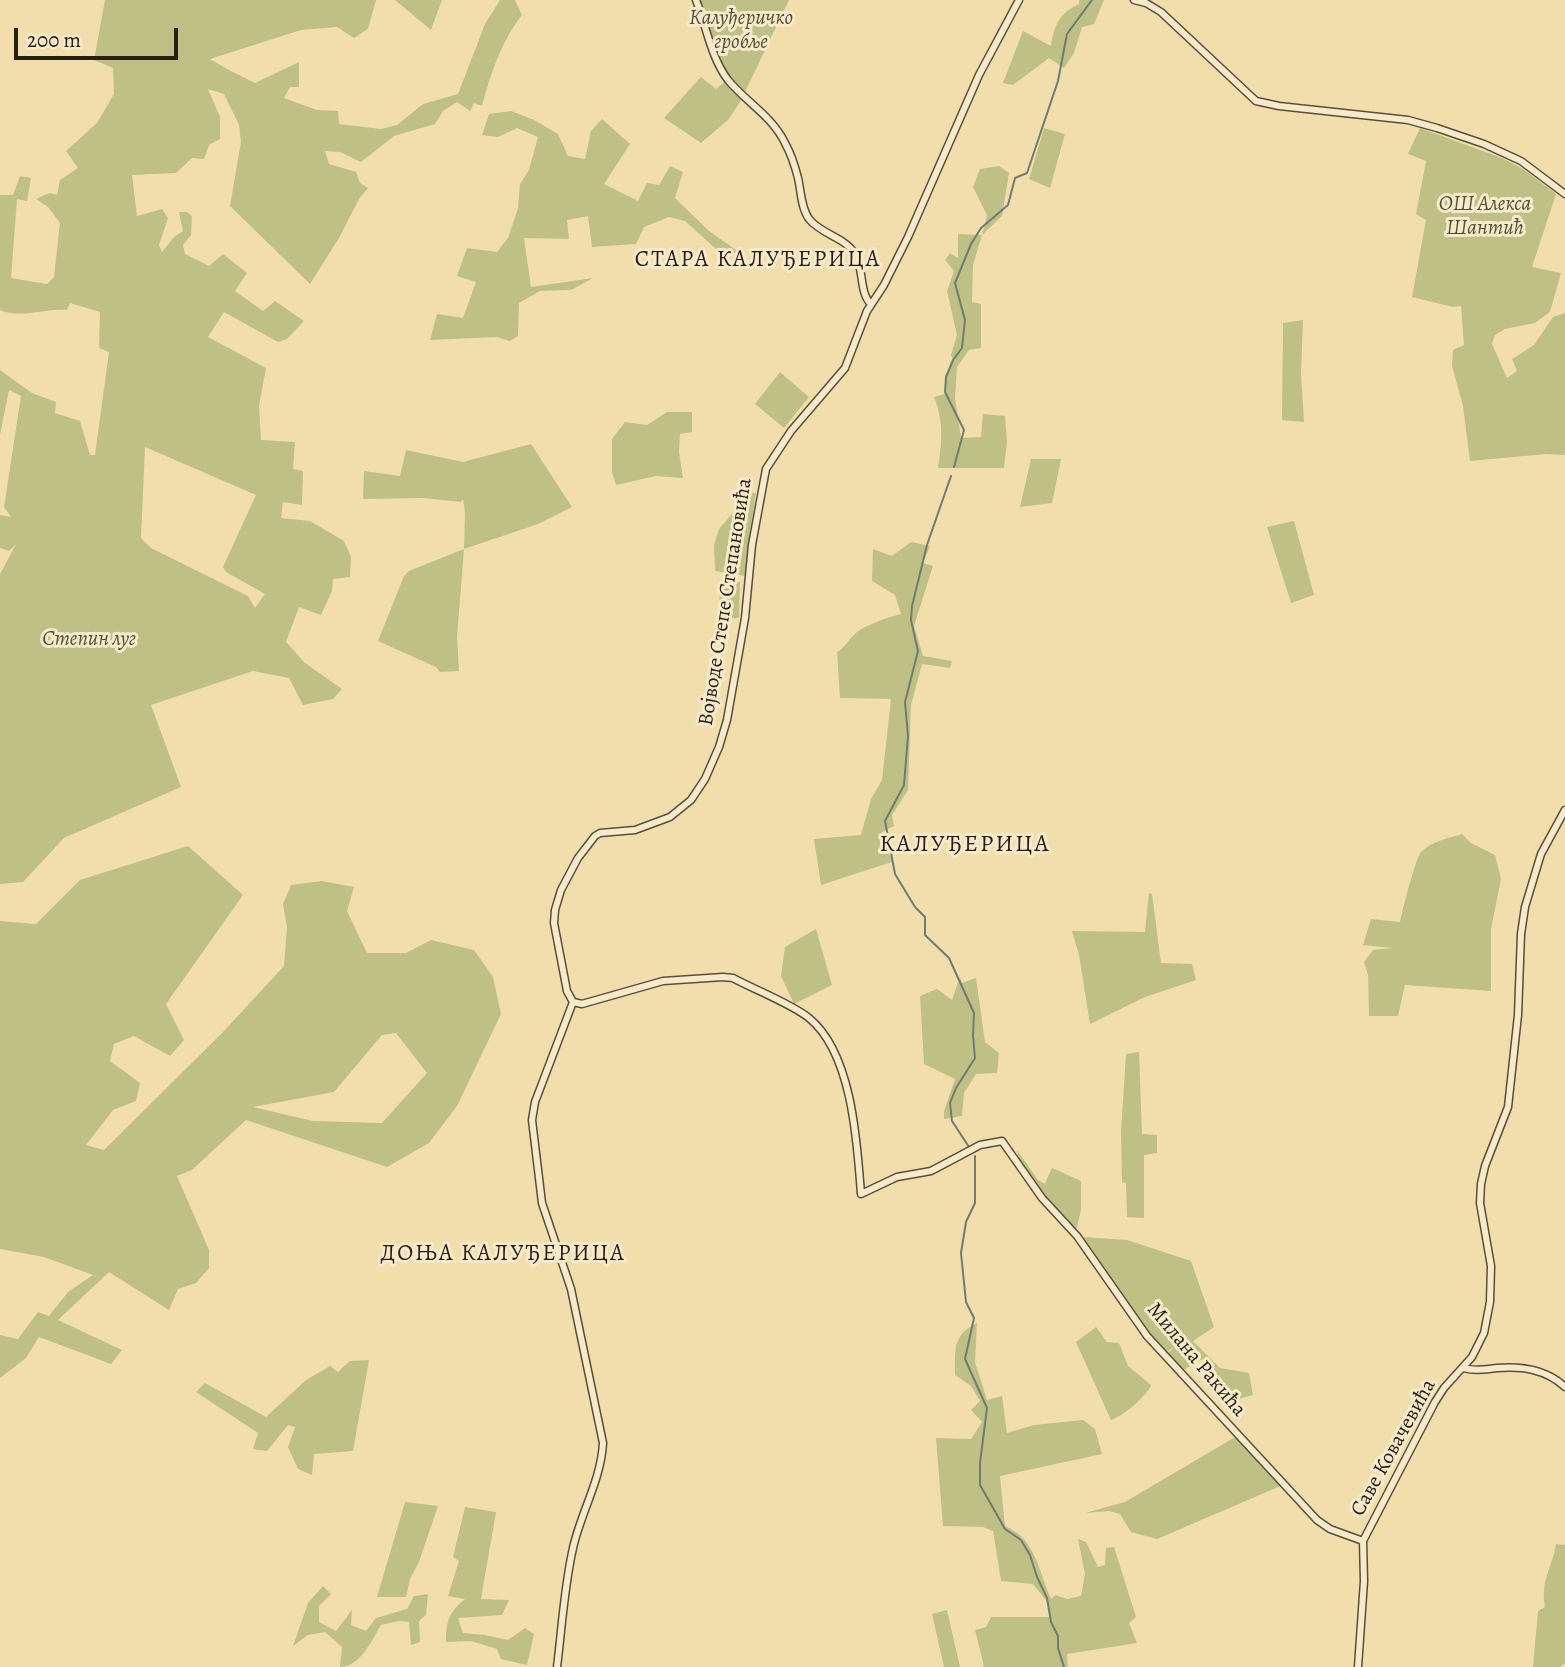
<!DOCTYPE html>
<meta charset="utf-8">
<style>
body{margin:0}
#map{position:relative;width:1565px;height:1667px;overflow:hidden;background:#f2dead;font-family:Alegreya,serif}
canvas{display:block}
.scale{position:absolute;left:14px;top:28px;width:164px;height:32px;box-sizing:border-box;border:4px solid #281e12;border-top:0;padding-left:9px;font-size:21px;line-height:24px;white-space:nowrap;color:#281e12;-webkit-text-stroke:5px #f7eaca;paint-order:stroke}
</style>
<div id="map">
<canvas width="1565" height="1667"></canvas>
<div class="scale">200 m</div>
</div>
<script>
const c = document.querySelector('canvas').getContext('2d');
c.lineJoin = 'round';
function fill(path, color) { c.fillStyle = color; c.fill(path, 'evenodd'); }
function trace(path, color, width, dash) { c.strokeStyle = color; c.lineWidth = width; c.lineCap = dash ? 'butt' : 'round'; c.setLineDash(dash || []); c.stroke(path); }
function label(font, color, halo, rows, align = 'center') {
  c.font = font + ' Alegreya,serif'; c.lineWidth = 6; c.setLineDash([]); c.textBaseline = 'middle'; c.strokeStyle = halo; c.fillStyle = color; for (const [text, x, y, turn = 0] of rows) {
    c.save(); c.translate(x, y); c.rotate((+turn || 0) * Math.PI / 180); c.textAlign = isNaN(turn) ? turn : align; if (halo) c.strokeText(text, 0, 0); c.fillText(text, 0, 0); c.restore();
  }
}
const green = new Path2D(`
 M105,0H376L368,29L354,38L337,27L301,30L210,59L229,70L255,83L299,62V87H290L284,98L317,110L338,111L339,124L381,129L397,125L423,104L458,94L485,24L500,0H515L522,15C502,40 490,75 482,106L474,103L470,111L457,102L443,111L435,124L394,136L361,162L340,152L325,151L329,164L356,172L360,183L368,188L359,199L339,238L310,284L230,206L241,142L239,125L224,94L208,89L220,117V139L209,145L204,159L192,158L176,173L132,175L137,216L162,209L168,218L159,245L162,252L174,237L183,231L179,212H187L192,216L191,235L183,245L185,254L209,266L223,254L247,273L235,291L263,311L275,301L304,321L287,339L278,342L224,312L208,337L266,368L259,406L261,440L295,442L293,469L303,471L302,505L283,502L281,518L310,521L344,541L351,557L350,577L333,579L332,591L321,615L299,607L286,642L305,663L342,689L333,699L303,705L289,678L253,671L151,705L181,787L64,838L23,882L0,884V574L16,544L9,551L0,548V515L11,517L4,507L21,396L9,390L0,435V370L32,393L56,402L55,413L80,421L90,455H95L109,352L99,348L100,312L70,303L67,310C45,308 21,319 0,310V195H13L20,176L31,178L27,201L17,199L11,278L47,284L54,277L60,223L48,207L36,199L50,193L57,195L60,180L78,168L66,151L97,123L114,94L113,68L94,60ZM145,447L256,495L223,567L226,572L265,594L255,608L248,596L151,548L141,538Z
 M395,0H442L431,30Z
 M700,0H789L745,92C717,68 711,33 700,0Z
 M1079,0H1104L1094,24L1082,27L1074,53L1064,68L1049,58L1013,85L1003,83L1023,31L1051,46C1054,26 1059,13 1079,4Z
 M701,77L716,89L728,79L744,96L728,120L701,143L664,118Z
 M511,111L534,120L558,134L568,156L585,159L591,131L602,119L630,144L604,184L638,201L647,183L659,185L670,166L683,172L675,198L709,231L743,255L716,249L685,221L669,217L644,227L636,244L592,247L588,216L567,220L569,239L524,238L531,287L593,278L571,290L540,291L519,303L518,336L510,341L497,337L430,340L437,314L463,318L476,282L457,276L467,248L497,252L508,238L518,208L520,184L529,170L538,137L517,128L498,137L482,135L489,114Z
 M1044,128L1065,134L1050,188L1029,179Z
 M1420,128L1502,158L1523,169L1556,194L1532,267L1561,273L1550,312L1535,323L1505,329L1495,335L1492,344L1507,378L1517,371L1512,359L1534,345L1553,317L1565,313V455L1546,454L1470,461L1463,406L1452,366L1453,350L1464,345L1461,306L1453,307L1412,297L1426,220L1416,214L1426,161L1408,154Z
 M999,166L1009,173L1002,216L982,235L973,265L972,302L981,304V348L969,350L957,367L955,398L961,438L981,437L983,414L1005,416L1007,441L1004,468H938C942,443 944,421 934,397L945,394L946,374L953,360L951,355L957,335L947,291L954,271L945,260L950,253L958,258V234L982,235L987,215L973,187L980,169Z
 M1303,320L1301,374L1304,422L1282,420L1283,323Z
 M780,372L809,397L784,428L755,404Z
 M667,412H692V432L680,434L679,452L683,478L656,476L616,485L612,472V439L625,422L647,425Z
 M531,444L572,507L538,524L464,549L457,637L459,671L440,672L436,667L378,641L404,576L409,571L464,549L465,513L463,499L461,502L423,498L363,499L364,471L400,476L406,450L463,462Z
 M1031,459H1061L1052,503L1020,507Z
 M750,493H756L748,546L746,576L715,571L714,545L719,529Z
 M1294,521L1314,595L1291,603L1267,527Z
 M911,542L930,546L923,563L933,566L914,626L923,656L952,661L950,668L922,664L911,705L908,790L892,815L894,826L882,832L892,862L821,885L814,839L861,835L871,799L882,780L891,699L840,698L837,652C846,647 849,638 857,632C870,623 886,618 901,614L895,595L872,581L873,549L892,556Z
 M720,582H740L739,618H719Z
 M1462,834L1471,843L1495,855L1501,879L1491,929V991L1405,985L1398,1016H1369L1368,975L1364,962L1373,950L1392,948L1363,945L1371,919L1400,922C1402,911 1416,857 1421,852C1432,841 1449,838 1462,834Z
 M188,846L243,895L166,1004L184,1040L170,1056L134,1036L114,1044L110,1061L140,1083L136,1101L113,1110L86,1145L104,1150L224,1031L284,966L287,927L283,904L291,885L322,881L354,887L347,911L367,953H406L431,940L474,950L493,977L501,1014L457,1106L429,1143L387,1167L246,1120L192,1170L177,1176L209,1250V1268L196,1283L178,1289L169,1310L109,1272L58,1320L122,1350L111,1364L39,1337L26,1358L0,1378V1335L18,1339L38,1312L49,1316L68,1292L93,1275L44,1257L0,1249V921L36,924L80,880ZM396,1033L427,1073L382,1123L313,1121L253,1107L334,1092L382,1035Z
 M1149,893L1152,894L1161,963L1192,964L1196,980L1145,997L1090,1024L1079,955L1072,931L1145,932Z
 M816,929L832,985L794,1004L781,976L785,947Z
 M960,977L962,983L976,978L985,1042L999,1053L997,1073L976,1074L964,1093L962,1116L944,1119V1111L955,1079L924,1064L920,996L937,989L952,1000Z
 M1139,1052L1142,1134L1157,1135V1153L1144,1155V1218L1127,1217L1126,1183L1122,1182L1121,1132L1126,1054Z
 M1017,1150L1038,1180L1045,1184L1052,1168L1081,1181V1210L1077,1228L1073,1229C1052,1207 1022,1181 1017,1150Z
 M1083,1237L1127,1240L1191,1261L1214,1327L1193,1341L1220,1368L1249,1373L1253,1395L1239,1399L1202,1359L1182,1371L1165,1355L1175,1347L1163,1354L1081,1238Z
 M977,1323L975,1362L987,1400L1002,1396L1007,1433L1034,1425L1083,1420L1095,1429L1102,1454L1000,1476L1005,1526C1036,1539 1038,1570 1051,1599L1056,1595L1067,1599L1081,1596L1085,1574L1078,1539L1086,1542L1098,1567L1105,1565L1106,1548L1114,1547L1136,1617L1129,1623L1137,1643L1067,1654L1068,1667H982L984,1666L975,1630L986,1627L991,1617H1050L1048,1603L1033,1584L1001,1581L993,1531L983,1527L943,1526L936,1438L971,1439L982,1422L971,1410L980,1401L971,1386L955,1375C955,1351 952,1335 977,1323Z
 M1096,1327L1107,1342L1119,1343L1128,1366L1151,1385C1148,1395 1122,1417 1111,1420L1076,1342Z
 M369,1360L353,1451L314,1454L312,1475L298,1469L288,1447L295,1427L288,1425L267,1451L253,1449L258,1433L196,1392L205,1383L266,1417L306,1380L330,1366L338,1372L350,1361Z
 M1237,1436L1283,1485L1157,1539L1131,1532L1120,1514L1109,1511L1085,1513L1125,1502Z
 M405,1502L438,1506L419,1562L410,1579L406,1597H377Z
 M465,1507L496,1512L481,1599L509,1600L502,1615L458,1618L463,1633L485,1635L508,1640L525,1628L534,1634L527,1665L501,1659L497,1649L471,1641L446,1642C446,1621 449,1612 465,1599L448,1596L459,1561L453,1557Z
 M1556,1544L1565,1545V1663L1560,1667H1533L1538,1611L1545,1607C1540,1581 1552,1569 1556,1544Z
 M323,1586L331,1594L319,1606V1622L336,1631L352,1610L351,1625L366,1631L376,1618L407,1609L414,1596L428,1594L426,1615L419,1621L420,1642L411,1645L409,1622L399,1621L381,1625C372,1640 360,1667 340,1667L342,1647L325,1632L308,1635L293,1646L308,1603Z
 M947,1610L960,1667H944L932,1614Z`);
const stream = new Path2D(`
 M954,467L964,430L945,392L946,377L953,360L962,348L965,320L955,283L971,244L981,228L1008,205L1015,178L1027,173L1058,81L1067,34L1092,0
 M951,476L927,545L912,606L911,620L918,651L905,702L908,736L904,785L885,821L895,874L915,907L925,917V935L949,958L974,1013L973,1036L975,1058L956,1088L950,1103L952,1121L969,1147
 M975,1156V1203L966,1222L961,1253L966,1302L974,1318L965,1359L987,1408L980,1463V1485L1005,1529L1021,1540L1030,1555L1037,1577L1047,1598L1051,1622L1058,1636V1648L1064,1667`);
const minor = new Path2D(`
 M696,0C706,25 711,58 728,80C746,102 772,116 785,143C791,154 795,166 798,178C801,191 801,208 809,219C822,235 845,237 855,254C864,268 859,293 871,304
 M1134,0L1146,3L1161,12L1256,101L1279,106L1408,120L1437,128L1484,144L1521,161L1565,194
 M573,1002L567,991L554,923L555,910L561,890L578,858L595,836L600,833L635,830L670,817L691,800L705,779L719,747L727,720L745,618L752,545L766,469L791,431L845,368L867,311L884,285L908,237L979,75L1019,0
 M573,1002L582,1004L663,981L723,977L733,978C753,989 792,1004 809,1018C852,1053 857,1141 861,1194L897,1177L931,1171L980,1145L1002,1141L1042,1198L1077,1236L1147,1336L1317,1520L1330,1529L1363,1541
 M1463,1368C1474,1371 1485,1370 1497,1368C1522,1366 1546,1369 1565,1387
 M557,1667C562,1627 564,1588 573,1548C581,1512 601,1480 603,1443L571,1289L542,1203L532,1120L535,1102L573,1002
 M1358,1667L1364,1581L1363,1541L1435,1402L1444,1388L1472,1357L1484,1333L1490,1302L1491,1266L1480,1203L1481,1184L1485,1166L1508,1107L1518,1015L1521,934L1525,907L1541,854L1565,810`);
const parkNames = [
 ["Калуђеричко",741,19],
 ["гробље",741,43],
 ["ОШ Алекса",1485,205],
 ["Шантић",1485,229],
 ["Степин луг",89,640]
];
const streetNames = [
 ["Војводе Степе Степановића",726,602,-81],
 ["Милана Ракића",1196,1360,50],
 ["Саве Ковачевића",1394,1448,-61]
];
const neighbourhoodNames = [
 ["СТАРА КАЛУЂЕРИЦА",758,260],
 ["ДОЊА КАЛУЂЕРИЦА",503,1254]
];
const quarterNames = [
 ["КАЛУЂЕРИЦА",965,845]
];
fill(green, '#bfc086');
trace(stream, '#6e7c71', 2);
trace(minor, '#5a4e39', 9);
trace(minor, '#f7eaca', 6);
label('italic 21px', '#554f35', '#f7eaca', parkNames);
label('21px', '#281e12', '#f7eaca', streetNames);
c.letterSpacing = '2px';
label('23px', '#281e12', '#f7eaca', neighbourhoodNames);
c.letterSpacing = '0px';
c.letterSpacing = '2px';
label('24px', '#281e12', '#f7eaca', quarterNames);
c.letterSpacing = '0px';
</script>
